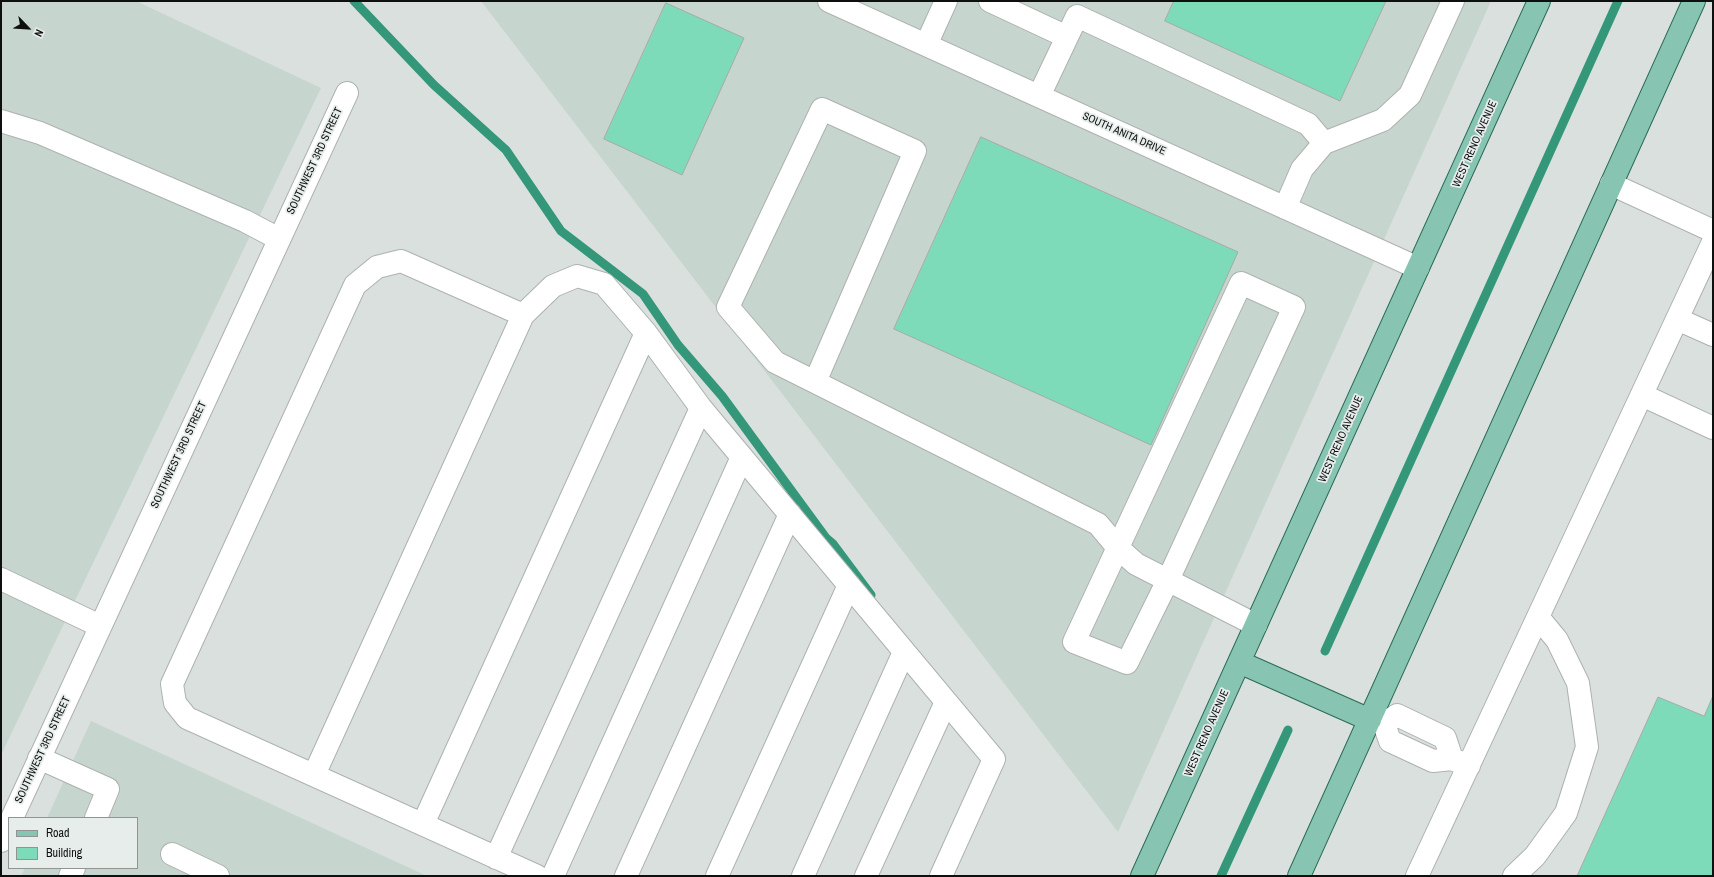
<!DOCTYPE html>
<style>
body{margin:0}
#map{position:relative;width:1714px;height:877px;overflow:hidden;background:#dae0dd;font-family:"Archivo Narrow",sans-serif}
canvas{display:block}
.frame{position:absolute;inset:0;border:2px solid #0e1010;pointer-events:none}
.legend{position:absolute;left:8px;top:817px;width:130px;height:52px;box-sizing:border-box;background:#e7edeb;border:1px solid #909593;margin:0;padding:5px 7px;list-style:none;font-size:12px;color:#0e1010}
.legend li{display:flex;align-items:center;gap:8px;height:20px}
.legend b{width:20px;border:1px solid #909593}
.north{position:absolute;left:8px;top:8px;width:40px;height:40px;-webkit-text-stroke:3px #e7edeb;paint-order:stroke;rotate:115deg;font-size:11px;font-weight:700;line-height:16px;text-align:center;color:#0e1010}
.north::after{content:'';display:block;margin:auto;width:14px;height:18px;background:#0e1010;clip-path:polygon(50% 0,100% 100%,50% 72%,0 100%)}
</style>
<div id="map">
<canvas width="1714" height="877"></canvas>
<div class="frame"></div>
<ul class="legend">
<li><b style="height:5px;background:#87c4b1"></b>Road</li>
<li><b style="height:11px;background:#7edbba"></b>Building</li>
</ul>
<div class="north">N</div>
</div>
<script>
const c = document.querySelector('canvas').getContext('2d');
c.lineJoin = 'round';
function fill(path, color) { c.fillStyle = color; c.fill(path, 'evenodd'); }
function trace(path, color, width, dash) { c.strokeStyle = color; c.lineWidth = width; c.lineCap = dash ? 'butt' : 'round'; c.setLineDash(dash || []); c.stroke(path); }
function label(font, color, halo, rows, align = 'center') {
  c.font = font + ' "Archivo Narrow",sans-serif'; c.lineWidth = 3.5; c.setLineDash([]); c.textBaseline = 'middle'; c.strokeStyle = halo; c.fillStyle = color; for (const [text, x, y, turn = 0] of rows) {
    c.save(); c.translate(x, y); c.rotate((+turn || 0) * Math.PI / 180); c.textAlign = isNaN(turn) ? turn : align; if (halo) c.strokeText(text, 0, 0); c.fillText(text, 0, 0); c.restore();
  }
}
const built = new Path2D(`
 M1,1H136L321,88L1,755Z
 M481,1H1491L1118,832Z
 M91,721L427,876H21L25,868H137V818H47Z`);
const stream = new Path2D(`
 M354,1L434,85L506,150L561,231L643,294L678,345L722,396L826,538L833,544L871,595
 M1325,651L1618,1
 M1221,876L1288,730`);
const building = new Path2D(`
 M1174,1H1386L1340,101L1165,21Z
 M666,3L744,38L682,175L604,139Z
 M981,137L1238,252L1151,445L894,329Z
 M1713,696V876H1577L1658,697L1704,716Z`);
const minor = new Path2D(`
 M829,1L1418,268
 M990,1L1067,37
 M926,45L946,1
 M1039,96L1077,16L1308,124L1324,143
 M1,121L40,133L245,221L279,239
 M1611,184L1713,231
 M1285,208L1302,169L1324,143L1383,120L1410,95L1453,1
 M1241,283L1294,307L1168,580L1127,663L1074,642Z
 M1677,319L1713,335
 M815,382L915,151L822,109L728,307L775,362L815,382L1098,524L1118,548L1136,564L1256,625
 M1642,395L1713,428
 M1,579L100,626
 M1384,724L1390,741L1433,761L1452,759L1469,766
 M1384,724L1397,715L1445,738L1452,759
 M39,758L108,789L96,818
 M314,775L523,315
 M12,818L347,93
 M423,824L646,333
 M1,841L9,824
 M172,854L218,876
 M496,858L701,408
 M70,876L74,868
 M537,876L187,718L175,703L172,684L355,285L377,267L401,261L523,315L553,286L577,276L604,284L646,333L701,408L994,759L941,876
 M553,876L742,457
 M626,876L790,514
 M717,876L849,585
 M803,876L904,652
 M866,876L946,702
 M1417,876L1713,242
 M1514,876L1535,856L1566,813L1587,747L1578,683L1557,640L1538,617`);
const major = new Path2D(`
 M1239,662L1370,720
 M1142,876L1539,1
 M1299,876L1694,1`);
const streetNames = [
 ["SOUTH ANITA DRIVE",1124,134,24],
 ["WEST RENO AVENUE",1475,144,-66],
 ["SOUTHWEST 3RD STREET",315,161,-65],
 ["WEST RENO AVENUE",1341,439,-66],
 ["SOUTHWEST 3RD STREET",179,455,-65],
 ["WEST RENO AVENUE",1207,733,-66],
 ["SOUTHWEST 3RD STREET",43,750,-65]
];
fill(built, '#c7d5cf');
trace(stream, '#359779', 9);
fill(building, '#7edbba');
trace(building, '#a5aba8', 1);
trace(minor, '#adb2b0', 24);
trace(major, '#296b57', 24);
trace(minor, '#fff', 22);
trace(major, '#87c4b1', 22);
label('11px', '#0e1010', '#e7edeb', streetNames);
</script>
